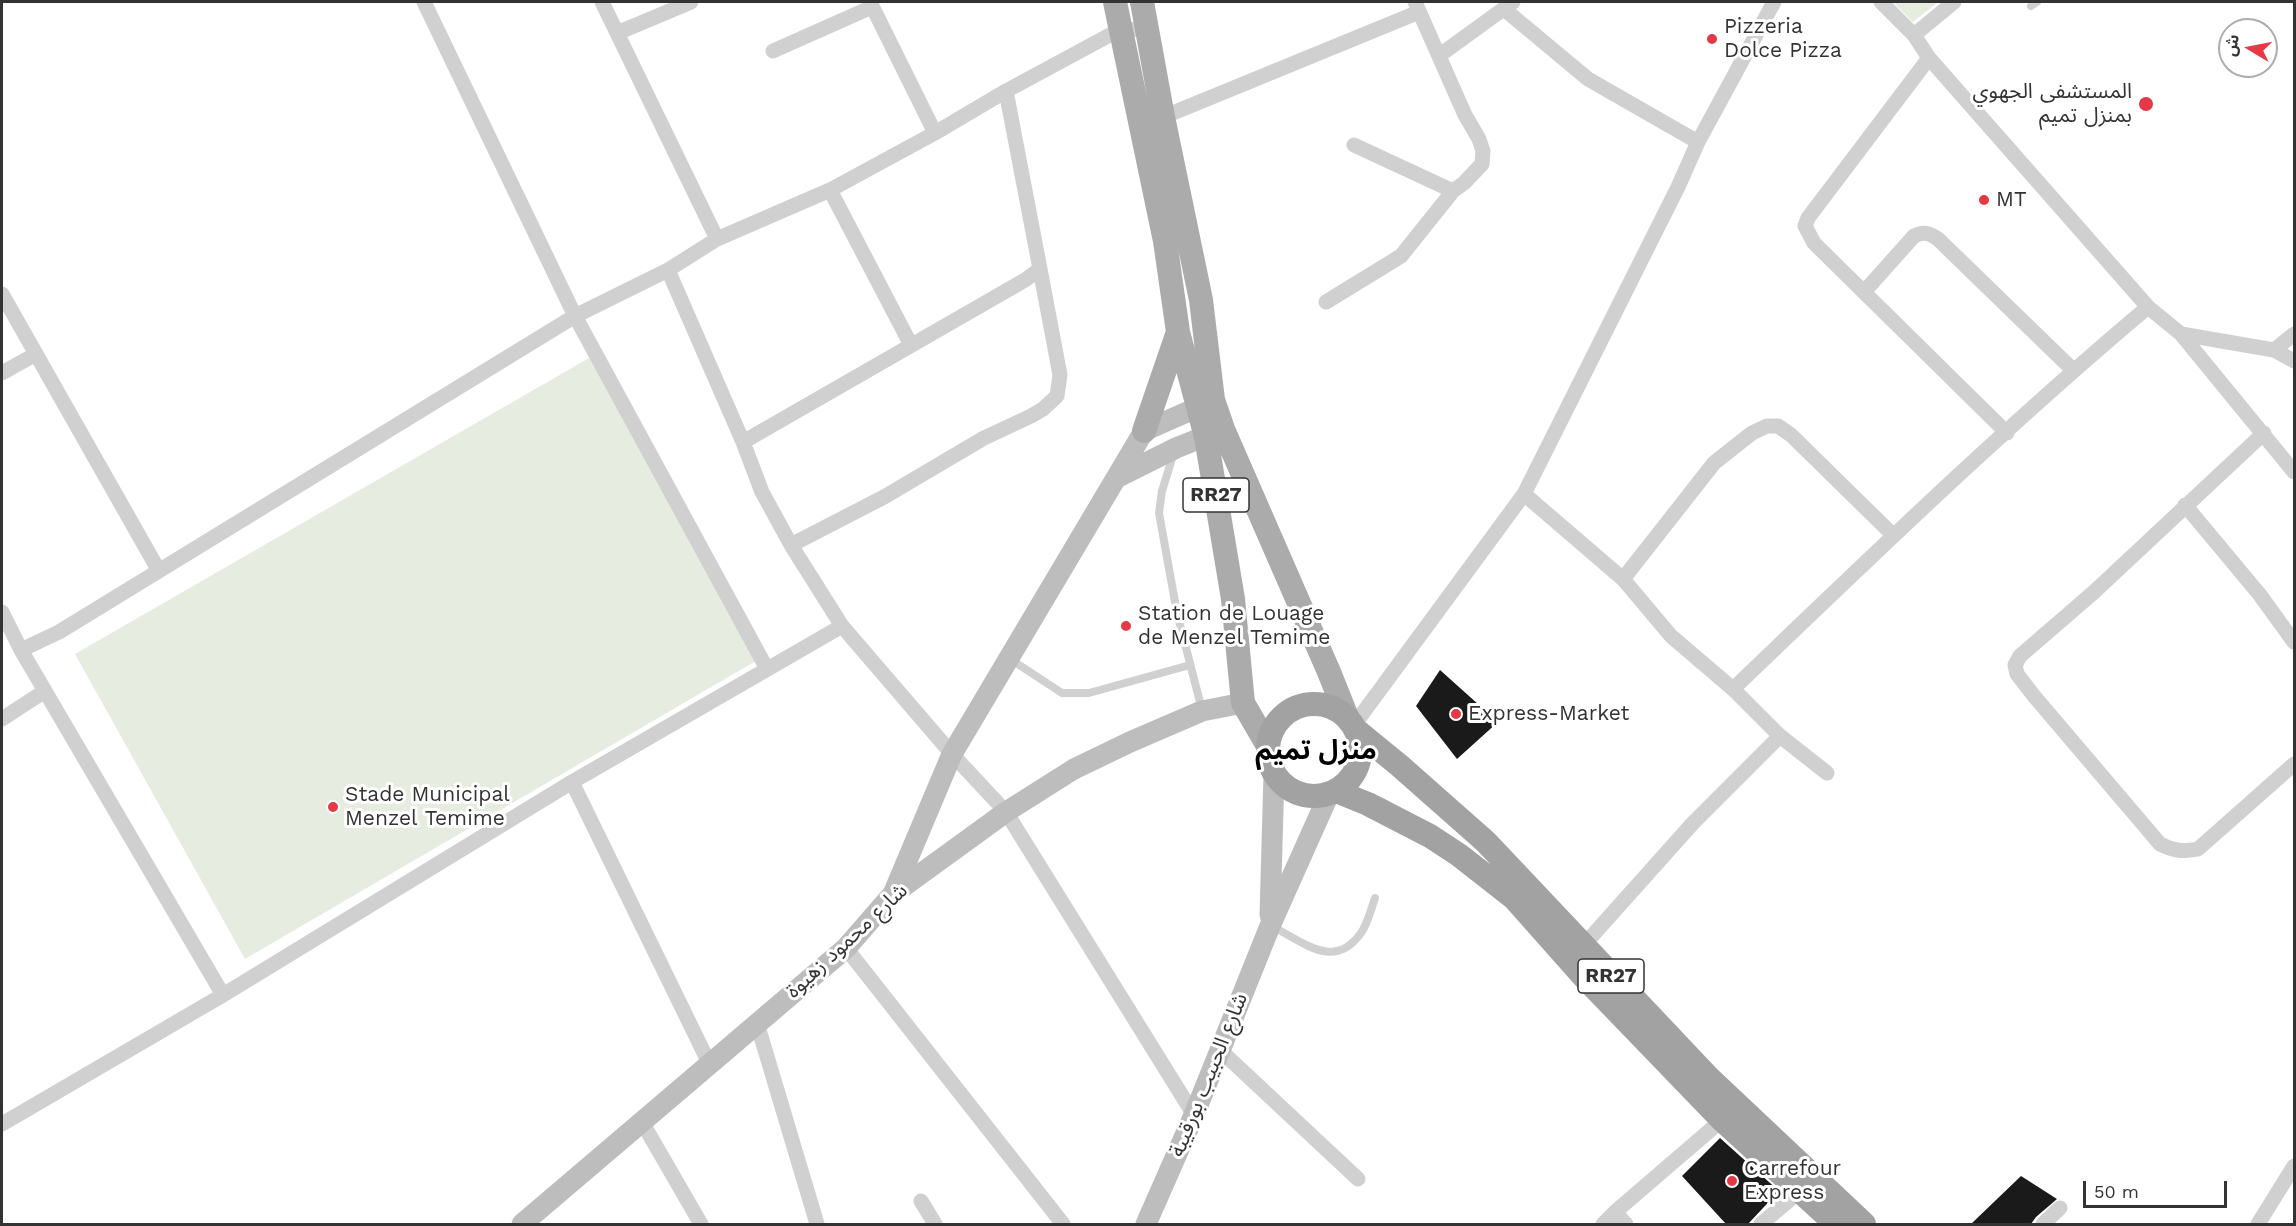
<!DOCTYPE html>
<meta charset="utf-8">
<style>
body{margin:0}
#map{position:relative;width:2296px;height:1226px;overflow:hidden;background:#fff;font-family:"Work Sans","Noto Sans Arabic",sans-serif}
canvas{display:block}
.frame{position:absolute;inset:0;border:3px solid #333;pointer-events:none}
.north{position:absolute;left:2218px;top:18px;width:60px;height:60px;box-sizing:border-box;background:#fff;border:2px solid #adadad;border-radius:50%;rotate:280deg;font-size:16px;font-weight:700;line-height:24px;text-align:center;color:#333}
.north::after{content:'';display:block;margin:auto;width:21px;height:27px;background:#e63946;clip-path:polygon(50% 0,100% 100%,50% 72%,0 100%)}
.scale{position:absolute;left:2083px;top:1181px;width:144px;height:27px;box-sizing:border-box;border:3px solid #333;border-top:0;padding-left:8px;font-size:18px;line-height:21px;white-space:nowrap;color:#333;-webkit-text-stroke:4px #fff;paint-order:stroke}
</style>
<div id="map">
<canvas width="2296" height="1226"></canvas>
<div class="frame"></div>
<div class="north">ش</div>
<div class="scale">50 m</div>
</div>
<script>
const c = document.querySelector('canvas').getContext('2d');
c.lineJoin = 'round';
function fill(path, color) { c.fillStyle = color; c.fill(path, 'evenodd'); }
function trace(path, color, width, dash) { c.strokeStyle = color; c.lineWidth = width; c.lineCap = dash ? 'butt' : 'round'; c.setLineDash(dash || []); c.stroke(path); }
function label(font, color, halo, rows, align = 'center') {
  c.font = font + ' "Work Sans","Noto Sans Arabic",sans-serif'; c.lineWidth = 6; c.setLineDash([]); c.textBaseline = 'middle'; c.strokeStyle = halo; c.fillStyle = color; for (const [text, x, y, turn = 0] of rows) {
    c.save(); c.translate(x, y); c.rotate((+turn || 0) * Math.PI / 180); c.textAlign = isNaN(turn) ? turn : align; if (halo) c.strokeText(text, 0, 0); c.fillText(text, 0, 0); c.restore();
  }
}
const green = new Path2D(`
 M1893,2H1938L1913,22Z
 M596,354L766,655L245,959L75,654Z`);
const building = new Path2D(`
 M1440,670L1498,722L1457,759L1416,706Z
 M1720,1138L1779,1191L1748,1224H1726L1682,1176Z
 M2021,1176L2057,1199L2036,1217L2031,1224H1971Z`);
const service = new Path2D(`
 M2031,6L2037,2
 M1174,452L1162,491L1159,513L1177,613L1202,710
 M1010,659L1062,693H1089L1190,665
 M1273,927C1304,942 1334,971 1361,933C1368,923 1371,909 1375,898`);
const minor = new Path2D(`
 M424,2L575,316L767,669
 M602,2L717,239
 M870,2L935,133
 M1881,2L1914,35L1929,58L2148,307L2181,334L2294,472
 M1504,9L1588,79L1698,142
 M617,33L691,2
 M1914,35L1954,2
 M773,51L872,7
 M1440,55L1513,2
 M1929,58L1808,218L1805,226L1814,243L2007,433
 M1163,117L1419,12
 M1354,145L1453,191
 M830,190L911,345
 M668,270L743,442L762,492L791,545L842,626L952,754L1006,812L1194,1115
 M1864,292L1914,236C1924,231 1929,233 1938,239L2073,370
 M2,294L159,571
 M1326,302L1401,256L1453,191L1464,183L1482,164L1483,151L1479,139L1465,115L1415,2
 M2181,334L2274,350L2294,361
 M2274,350L2294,334
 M2,373L36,354
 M2264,433L2094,592L2020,656L2015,665L2017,674L2034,696L2160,844C2174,851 2183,852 2198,849L2294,764
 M743,442L1025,280L1040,269L1006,91
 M1524,494L1623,579L1671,636L1733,689L1780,736L1827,773
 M2185,505L2260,595L2294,642
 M791,545L884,497L984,438L1031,416L1043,409L1057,396L1060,375L1040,269
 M1623,579L1714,463L1752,433L1767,426H1778L1791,435L1893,535
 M2,612L21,650L59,632L575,316L668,270L717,239L830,190L935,133L1006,91L1119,30L1146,29
 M21,650L223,995
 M1733,689C1869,559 2004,428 2148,307
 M2,719L45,691
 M1354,725L1524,494L1678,187L1698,142L1774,2
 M572,782L709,1063
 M1583,946L1693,823L1780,736
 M846,948L1063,1224
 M757,1023L817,1224
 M1220,1050L1358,1179
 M642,1122L701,1224
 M2,1124L223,995L572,782L842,626
 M921,1201L935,1224
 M1615,1212L1722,1120
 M1603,1224L1615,1212L1626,1224
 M1761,1224L1800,1191
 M2043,1224L2060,1208
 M2258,1224L2294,1166`);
const secondary = new Path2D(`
 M1118,477L1176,448L1221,430
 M893,894L952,754L1144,431L1212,401
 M1270,915L1274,774
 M522,1224L846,948L893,894L1006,812L1074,769L1130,742L1202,711L1243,703
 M1146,1224L1194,1115L1270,926L1329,794`);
const primary = new Path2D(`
 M1115,2L1165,241L1178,332L1206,437L1233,599L1243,703L1268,746
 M1142,2L1163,117L1201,300L1213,400L1223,429L1329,672L1347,717
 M1144,431L1178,332`);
const trunk = new Path2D(`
 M1268 750a46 46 0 1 1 92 0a46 46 0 1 1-92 0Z
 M1356,730L1400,766L1486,842L1708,1077L1864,1224
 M1336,791L1368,804L1430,836L1459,855L1514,898L1585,978L1722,1120L1836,1224`);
const markers = [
 [1712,39,6,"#e63946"],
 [2146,104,8,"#e63946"],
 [1984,200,6,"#e63946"],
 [1126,626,6,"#e63946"],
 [1456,714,6,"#e63946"],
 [333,807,6,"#e63946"],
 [1732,1181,6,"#e63946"]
];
const shields = [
 [1216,495,66],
 [1611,976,66]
];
const shieldNames = [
 ["RR27",1216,495],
 ["RR27",1611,976]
];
const poiNames = [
 ["Pizzeria",1724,27],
 ["Dolce Pizza",1724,51],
 ["المستشفى الجهوي",2132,92,"right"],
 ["بمنزل تميم",2132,116,"right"],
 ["MT",1996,200],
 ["Station de Louage",1138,614],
 ["de Menzel Temime",1138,638],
 ["Express-Market",1468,714],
 ["Stade Municipal",345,795],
 ["Menzel Temime",345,819],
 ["Carrefour",1744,1169],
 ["Express",1744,1193]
];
const streetNames = [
 ["شارع محمود زهيوة",847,941,-43],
 ["شارع الحبيب بورقيبة",1209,1075,-68]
];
const districtNames = [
 ["منزل تميم",1316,751]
];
fill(green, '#e6ecdf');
fill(building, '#1a1a1a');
trace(service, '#d0d0d0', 8);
trace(minor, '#d0d0d0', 15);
trace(secondary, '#bdbdbd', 21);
trace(primary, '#ababab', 24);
trace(trunk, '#a2a2a2', 24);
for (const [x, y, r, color] of markers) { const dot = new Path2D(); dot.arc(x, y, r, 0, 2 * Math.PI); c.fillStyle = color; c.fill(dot); trace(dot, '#fff', 2); }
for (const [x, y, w] of shields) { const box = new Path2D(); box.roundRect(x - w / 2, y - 17, w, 34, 4.5); c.fillStyle = '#fff'; c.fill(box); trace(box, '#333', 1.5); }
label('bold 20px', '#333', null, shieldNames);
label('21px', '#333', '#fff', poiNames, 'left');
label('21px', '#333', '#fff', streetNames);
label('bold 27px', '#000', '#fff', districtNames);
</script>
